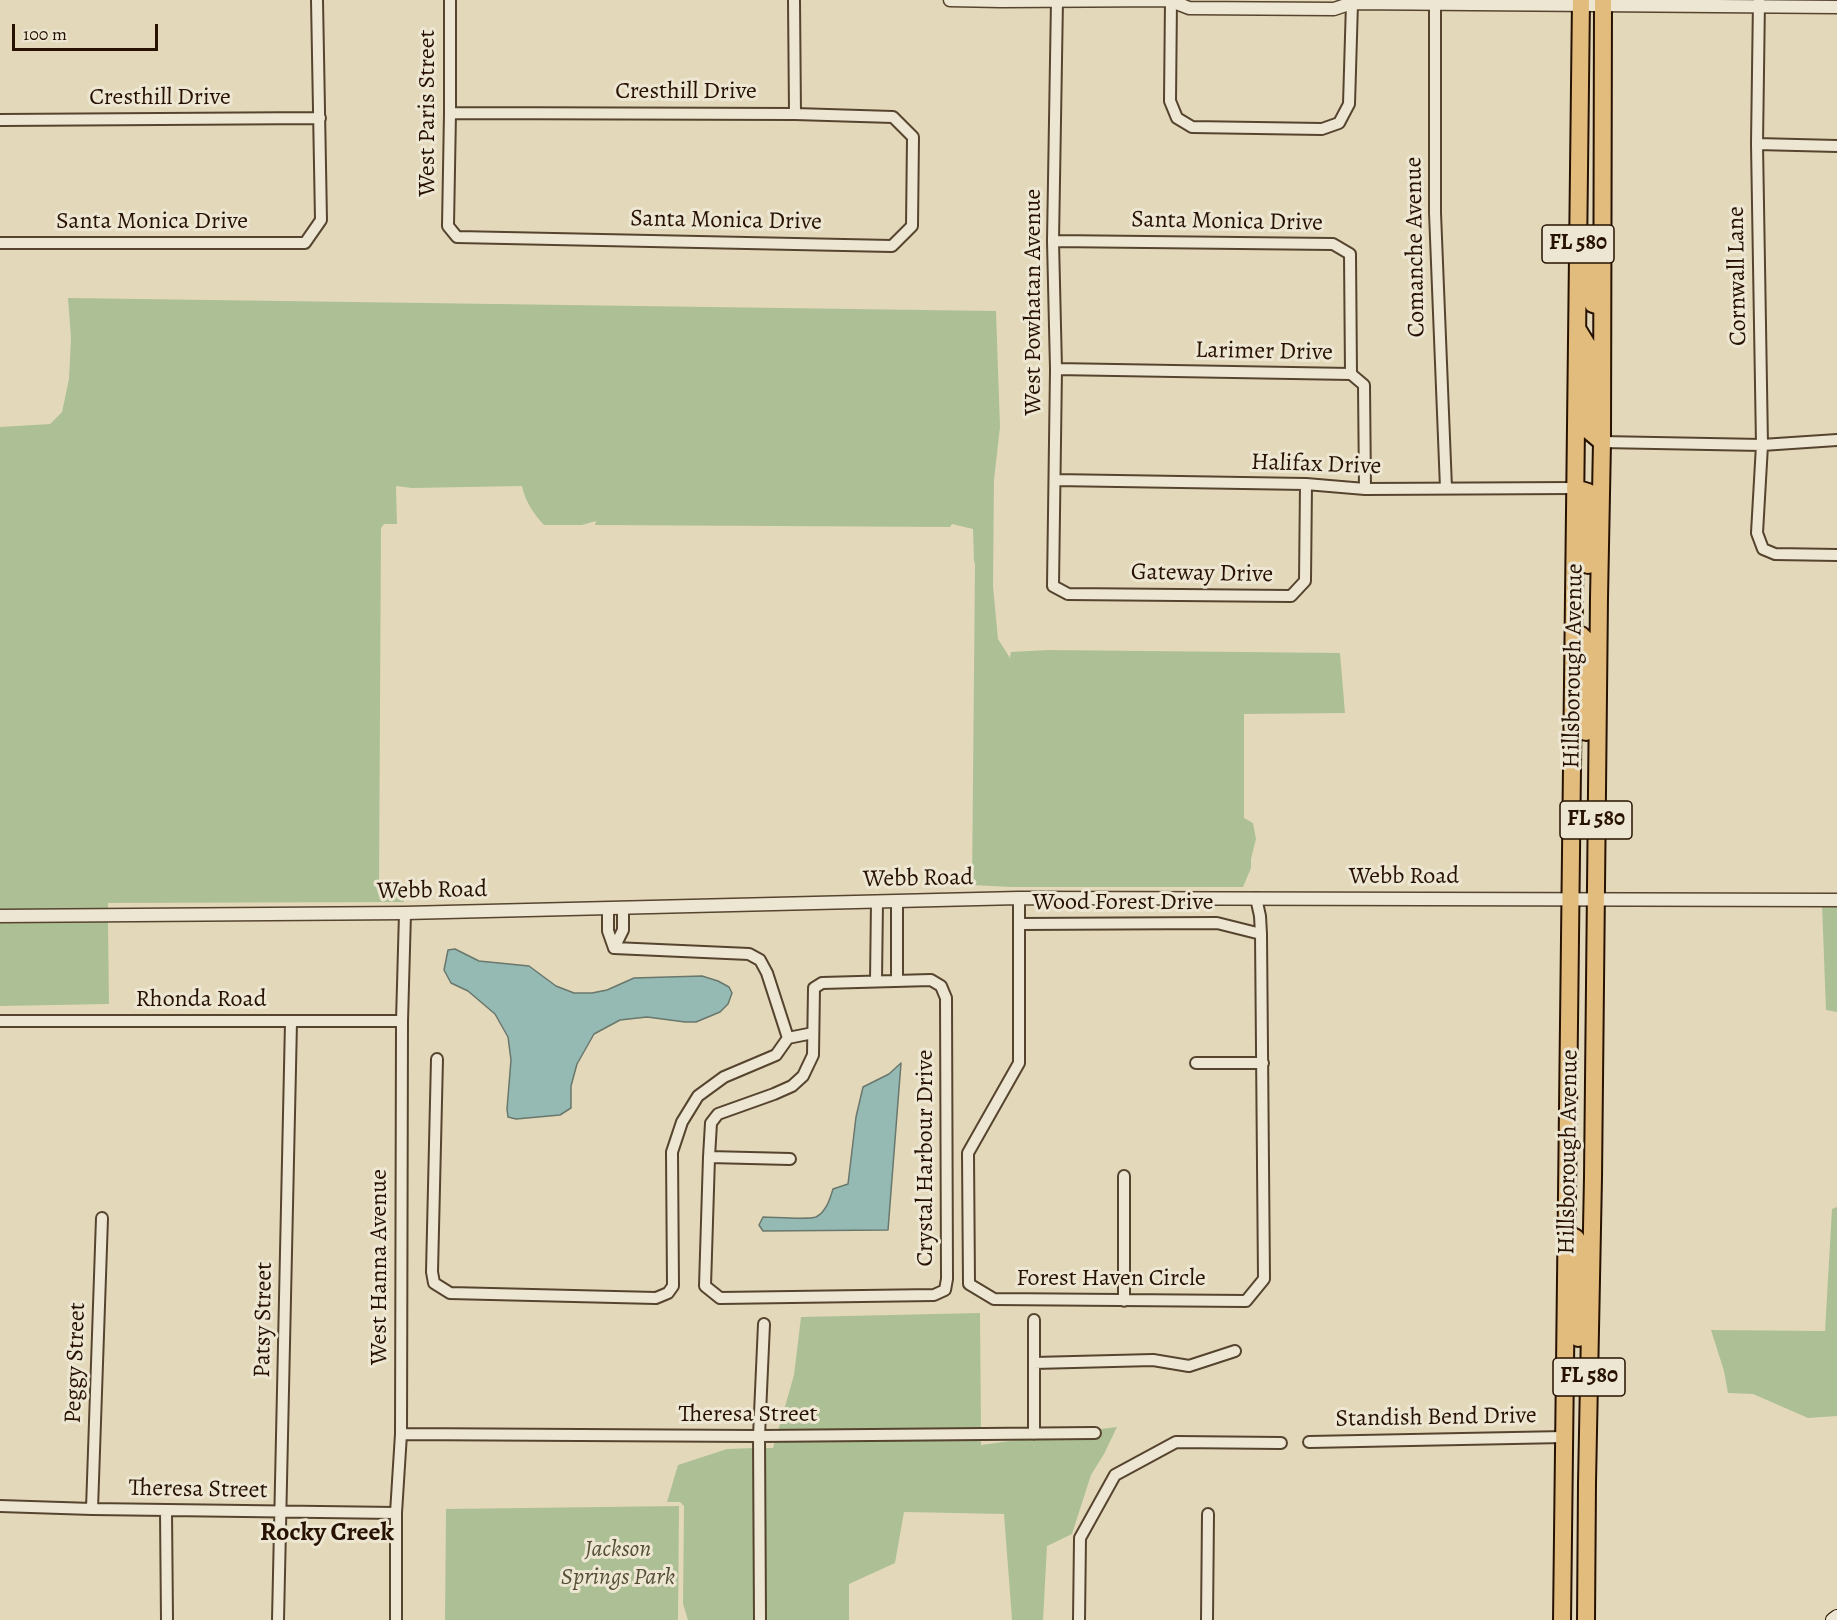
<!DOCTYPE html>
<style>
body{margin:0}
#map{position:relative;width:1837px;height:1620px;overflow:hidden;background:#e3d9ba;font-family:Alegreya,serif}
canvas{display:block}
.scale{position:absolute;left:12px;top:24px;width:146px;height:27px;box-sizing:border-box;border:3px solid #271201;border-top:0;padding-left:8px;font-size:18px;line-height:21px;white-space:nowrap;color:#271201;-webkit-text-stroke:4px #ede6d2;paint-order:stroke}
</style>
<div id="map">
<canvas width="1837" height="1620"></canvas>
<div class="scale">100 m</div>
</div>
<script>
const c = document.querySelector('canvas').getContext('2d');
c.lineJoin = 'round';
function fill(path, color) { c.fillStyle = color; c.fill(path, 'evenodd'); }
function trace(path, color, width, dash) { c.strokeStyle = color; c.lineWidth = width; c.lineCap = dash ? 'butt' : 'round'; c.setLineDash(dash || []); c.stroke(path); }
function label(font, color, halo, rows, align = 'center') {
  c.font = font + ' Alegreya,serif'; c.lineWidth = 6; c.setLineDash([]); c.textBaseline = 'middle'; c.strokeStyle = halo; c.fillStyle = color; for (const [text, x, y, turn = 0] of rows) {
    c.save(); c.translate(x, y); c.rotate((+turn || 0) * Math.PI / 180); c.textAlign = isNaN(turn) ? turn : align; if (halo) c.strokeText(text, 0, 0); c.fillText(text, 0, 0); c.restore();
  }
}
const green = new Path2D(`
 M68,298L996,311L1000,427L994,480L993,586L998,639L1010,658L1011,652L1048,650L1340,653L1345,713L1244,714V818L1253,823L1256,839L1251,859V868L1243,887H1011L972,885L975,564L974,561L973,529L952,524L950,527L595,525L596,521L582,525H544C533,513 525,501 522,486L412,488L396,486L397,524H384L381,528L379,889L382,894H404V902L108,903V911H0V427L50,424L62,412L69,379L71,338Z
 M1822,905H1837V1012L1826,1010Z
 M0,921H108L109,1004L0,1006Z
 M1837,1207V1416L1808,1418L1753,1394L1728,1393L1724,1371L1711,1330L1825,1331L1832,1209Z
 M980,1313L981,1429L778,1431L794,1375L801,1317Z
 M1117,1427L1104,1454L1091,1475L1072,1534L1047,1546L1043,1620H1012L1004,1514L904,1512L895,1563L849,1584V1620H766L764,1448H773L775,1441L981,1439V1445L1025,1439L1101,1438V1429Z
 M753,1448L755,1620H688L683,1604L684,1506L680,1502H667L678,1465L727,1449Z
 M679,1506L678,1620H445L446,1509Z`);
const water = new Path2D(`
 M455,949L479,961L529,966L556,986L574,993H592L607,990L634,978L702,976L718,981L729,987L732,993L728,1004L720,1012L696,1022H685L647,1017L620,1020L594,1034L577,1064L571,1086V1108L560,1115L516,1119L508,1117L507,1109L511,1060L508,1037L495,1014L468,991L451,983L444,970L448,950Z
 M901,1063L888,1230L763,1231L759,1225L763,1217C774,1217 808,1220 816,1217C826,1212 830,1199 833,1189L848,1184L856,1117L863,1087L889,1074Z`);
const minor = new Path2D(`
 M450,0V113L448,226L457,237L892,246L912,226L913,137L893,117L795,114L450,113
 M794,0L795,114
 M1057,0L1053,241L1056,369L1053,586L1068,594L1291,596L1305,581L1306,484
 M1171,0L1170,101L1177,118L1192,127L1322,129L1339,123L1349,104L1352,3
 M1759,0L1757,144L1762,445L1757,533L1763,549L1775,554L1837,555
 M1435,4V213L1446,488
 M0,120L320,118
 M1757,144L1837,146
 M1053,241L1333,244L1350,254L1351,374
 M0,243H305L321,220L317,0
 M1056,369L1351,374L1364,385L1365,489
 M1602,442L1762,445L1837,440
 M1055,480L1306,484L1365,489L1575,488
 M1019,898V1063L968,1153L969,1284L994,1299L1246,1301L1264,1279L1261,934L1260,916L1256,898
 M608,908V931L614,948
 M1019,924L1217,923L1261,934
 M614,948L749,954L760,960L767,973L788,1038
 M614,948L623,930V908
 M876,981L877,901
 M897,981V901
 M0,1021H402
 M437,1059L432,1272L434,1283L450,1293L656,1298L668,1293L673,1286L672,1152L682,1122L698,1096L724,1077L776,1055L788,1038L813,1033
 M1196,1063H1263
 M709,1157L711,1123L718,1114L774,1094L792,1086L803,1076L813,1055L814,988L822,983L931,980L941,986L946,998L947,1279L945,1290L934,1295L720,1298L705,1286L709,1157L790,1159
 M1124,1301V1176
 M1034,1320V1434
 M1034,1363L1153,1360L1189,1366L1235,1351
 M401,1434L759,1436L1095,1433
 M1309,1442L1564,1437
 M0,1506L92,1509L396,1513
 M92,1509L102,1218
 M166,1511L167,1620
 M278,1620L291,1022
 M396,1620V1513L401,1434L402,1021L405,913
 M760,1620L759,1436L764,1324
 M1079,1620L1080,1538L1115,1475L1176,1442L1281,1443
 M1207,1620L1208,1514`);
const tertiary = new Path2D(`
 M950,0L1001,1L1174,0
 M1171,1L1189,8L1334,9L1352,3L1837,7
 M0,916L405,913L1019,898L1837,900`);
const secondary = new Path2D(`
 M1833,1620L1837,1617`);
const primary = new Path2D(`
 M1583,239C1593,249 1590,282 1591,297L1593,304L1596,305
 M1578,330L1589,348V431L1602,442
 M1575,488L1588,492V565
 M1574,633L1581,635L1585,639L1586,732
 M1567,1233L1576,1238L1579,1245L1578,1338
 M1562,1620L1581,0
 M1586,1620L1587,1483L1593,1177L1599,598L1602,442L1603,0`);
const shields = [
 [1578,244,72],
 [1596,820,72],
 [1589,1377,72]
];
const shieldNames = [
 ["FL 580",1578,244],
 ["FL 580",1596,820],
 ["FL 580",1589,1377]
];
const streetNames = [
 ["Cresthill Drive",686,92],
 ["Cresthill Drive",160,98],
 ["West Paris Street",428,113,-90],
 ["Santa Monica Drive",726,221,1],
 ["Santa Monica Drive",152,222],
 ["Santa Monica Drive",1227,222,1],
 ["Comanche Avenue",1416,247,-91],
 ["Cornwall Lane",1738,276,-91],
 ["West Powhatan Avenue",1034,302,-90],
 ["Larimer Drive",1264,352,1],
 ["Halifax Drive",1316,465,2],
 ["Gateway Drive",1202,574,1],
 ["Hillsborough Avenue",1574,666,-89],
 ["Webb Road",1404,877],
 ["Webb Road",918,879,-1],
 ["Webb Road",432,891,-1],
 ["Wood Forest Drive",1123,903],
 ["Rhonda Road",201,1000],
 ["Hillsborough Avenue",1569,1152,-89],
 ["Crystal Harbour Drive",926,1158,-90],
 ["West Hanna Avenue",380,1267,-90],
 ["Forest Haven Circle",1111,1279],
 ["Patsy Street",264,1320,-89],
 ["Peggy Street",76,1363,-88],
 ["Theresa Street",748,1415],
 ["Standish Bend Drive",1436,1418,-1],
 ["Theresa Street",198,1490,1]
];
const parkNames = [
 ["Jackson",618,1550],
 ["Springs Park",618,1578]
];
const neighbourhoodNames = [
 ["Rocky Creek",327,1534]
];
fill(green, '#adc095');
fill(water, '#95bab3');
trace(water, '#69776c', 1.5);
trace(minor, '#56442f', 14);
trace(tertiary, '#56442f', 15);
trace(secondary, '#271201', 16);
trace(primary, '#271201', 20);
trace(minor, '#ede6d2', 10);
trace(tertiary, '#ede6d2', 12);
trace(secondary, '#ede6d2', 14);
trace(primary, '#e2bc7d', 16);
for (const [x, y, w] of shields) { const box = new Path2D(); box.roundRect(x - w / 2, y - 19, w, 38, 4.5); c.fillStyle = '#ede6d2'; c.fill(box); trace(box, '#271201', 1.5); }
label('bold 22px', '#271201', null, shieldNames);
label('24px', '#271201', '#ede6d2', streetNames);
label('italic 24px', '#564f35', '#ede6d2', parkNames);
label('bold 26px', '#271201', '#ede6d2', neighbourhoodNames);
</script>
